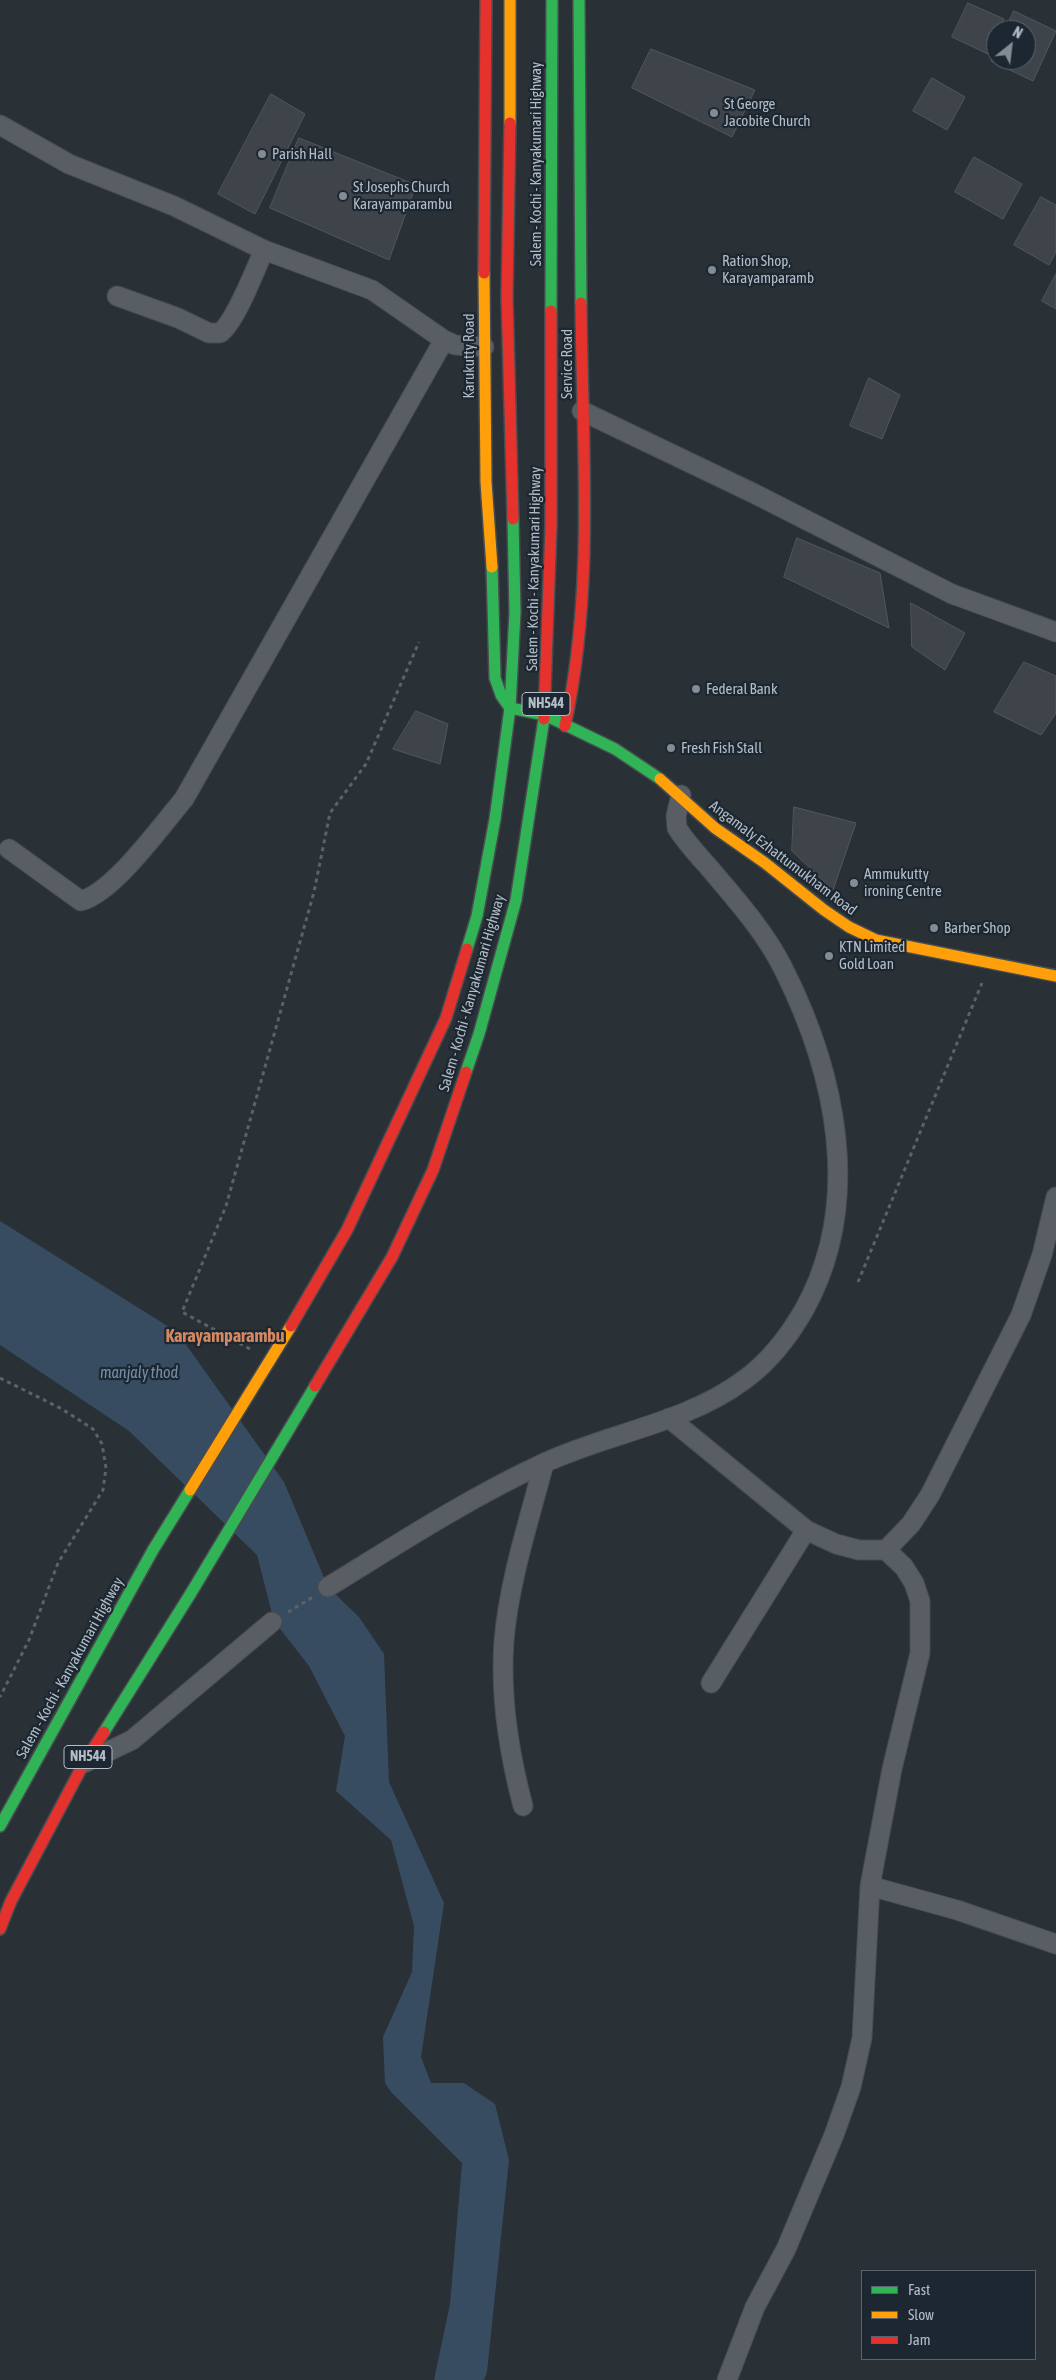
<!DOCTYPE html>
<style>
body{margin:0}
#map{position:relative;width:1056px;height:2380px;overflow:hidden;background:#293036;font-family:"Asap Condensed",sans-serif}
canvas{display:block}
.legend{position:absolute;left:861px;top:2270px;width:175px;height:90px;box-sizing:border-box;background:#1c2731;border:1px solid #58636d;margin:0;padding:6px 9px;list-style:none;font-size:15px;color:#b2bdc7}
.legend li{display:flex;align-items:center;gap:10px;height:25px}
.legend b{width:25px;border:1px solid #58636d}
.north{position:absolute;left:986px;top:20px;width:50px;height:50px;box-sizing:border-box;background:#1c2731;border:1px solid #58636d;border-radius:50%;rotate:29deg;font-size:14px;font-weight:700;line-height:20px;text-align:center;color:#b2bdc7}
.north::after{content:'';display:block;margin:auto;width:18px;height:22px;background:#828c94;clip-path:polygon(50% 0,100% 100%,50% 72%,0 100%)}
</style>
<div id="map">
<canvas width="1056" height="2380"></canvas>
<ul class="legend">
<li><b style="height:6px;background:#30b455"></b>Fast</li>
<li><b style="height:6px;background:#ff9f0a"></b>Slow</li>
<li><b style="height:6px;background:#e5322d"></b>Jam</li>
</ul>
<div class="north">N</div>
</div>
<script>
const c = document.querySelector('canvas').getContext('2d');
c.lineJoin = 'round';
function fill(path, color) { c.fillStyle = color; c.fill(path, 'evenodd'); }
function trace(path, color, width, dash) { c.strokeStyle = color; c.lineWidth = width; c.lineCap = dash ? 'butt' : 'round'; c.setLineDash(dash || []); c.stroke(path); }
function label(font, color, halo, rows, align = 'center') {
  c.font = font + ' "Asap Condensed",sans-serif'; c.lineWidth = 4.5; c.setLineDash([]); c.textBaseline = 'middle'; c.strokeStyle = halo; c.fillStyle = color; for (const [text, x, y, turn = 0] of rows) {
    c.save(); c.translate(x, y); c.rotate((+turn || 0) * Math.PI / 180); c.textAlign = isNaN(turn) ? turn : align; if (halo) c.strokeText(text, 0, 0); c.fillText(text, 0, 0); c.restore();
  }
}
const water = new Path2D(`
 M0,1221L177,1332L284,1482L328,1587L359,1617L384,1654L389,1782L444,1903L421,2057L431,2083H464L495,2104L509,2160L487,2372L484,2380H434L450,2304L462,2163L391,2092L385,2083L383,2037L412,1972L414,1926L391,1840L336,1791L345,1736L309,1666L274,1621L257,1555L129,1431L0,1345Z`);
const building = new Path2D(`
 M968,3L1004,19L999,30H996V36L988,54L952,37Z
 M1014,11L1056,31L1033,81L991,61L996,50V60H1026V30H1005Z
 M651,49L755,90L732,137L632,88Z
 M932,78L965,97L947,130L913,111Z
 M271,94L305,114L255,214L218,194Z
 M299,138L416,185L389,260L270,208Z
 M974,157L1022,184L1003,219L955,192Z
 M1041,197L1056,205V252L1049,265L1014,245Z
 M1056,274V309L1042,301Z
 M869,378L900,395L882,439L850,426Z
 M797,538L880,573L889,628L784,577Z
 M911,603L965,633L945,670L912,647Z
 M1024,662L1056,676V713L1041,735L994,712Z
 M416,711L448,724L440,764L393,749Z
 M794,807L856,823L833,890L792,851Z`);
const path = new Path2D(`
 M858,1282L982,983
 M250,1349L182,1312L226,1206L314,892L330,813L366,764L419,642
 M0,1378L62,1409L93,1429L102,1444L106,1468L103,1490L58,1563L29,1640L0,1697
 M288,1612L313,1597`);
const street = new Path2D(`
 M0,125L69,164L174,206L264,250L372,290L444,340L455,345L484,347
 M117,296L178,318L209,333H220C236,321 255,270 264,250
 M582,411L753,493L952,594L1056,632
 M9,849L81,901C115,891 160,827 184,799L444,340
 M669,1418L806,1530L836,1544L859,1550H886L911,1524L930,1495L1021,1315L1042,1255L1056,1197
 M328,1587C398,1544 467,1499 542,1464C607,1433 685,1424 744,1380C769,1362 789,1336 804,1310C864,1202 836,1073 783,968C765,932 738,902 712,871C700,857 687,844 677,828L676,816L681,795
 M711,1683L806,1530
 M84,1763L132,1740L272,1622
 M523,1806C509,1753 500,1695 504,1641C509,1581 529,1521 544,1463
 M870,1886L957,1910L1056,1944
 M727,2380L755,2307L786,2249L834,2135L851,2087L862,2038L870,1886L892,1769L920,1653V1601L914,1583L904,1567L886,1550`);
const fast = new Path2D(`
 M579,0L581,303
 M551,311L552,0
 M492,567L495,678L501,695L510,708L545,715L615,749L660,779
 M467,949L477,916L495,819L510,708L515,612L513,519
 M466,1072L479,1034L516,900L544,719
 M104,1732L191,1593L315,1386
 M0,1826L153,1550L190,1490`);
const slow = new Path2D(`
 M510,0V123
 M484,273L486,482L492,567
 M660,779L715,828L765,863L824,910L849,927L876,940L1056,976
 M190,1490L291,1326`);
const jam = new Path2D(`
 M510,123L507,297L513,519
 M484,273L486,0
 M544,719L551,526V311
 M565,726C595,587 582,444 581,303
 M291,1326L347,1230L446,1018L467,949
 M315,1386L392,1257L433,1170L466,1072
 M0,1929L11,1901L84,1763L104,1732`);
const markers = [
 [714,113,5,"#828c94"],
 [262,154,5,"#828c94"],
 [343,196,5,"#828c94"],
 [712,270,5,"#828c94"],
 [696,689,5,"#828c94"],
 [671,748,5,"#828c94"],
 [854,883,5,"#828c94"],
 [934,928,5,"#828c94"],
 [829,956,5,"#828c94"]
];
const shields = [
 [546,704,48],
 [88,1757,48]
];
const shieldNames = [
 ["NH544",546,704],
 ["NH544",88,1757]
];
const poiNames = [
 ["St George",724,104],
 ["Jacobite Church",724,121],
 ["Parish Hall",272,154],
 ["St Josephs Church",353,187],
 ["Karayamparambu",353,204],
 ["Ration Shop,",722,261],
 ["Karayamparamb",722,278],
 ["Federal Bank",706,689],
 ["Fresh Fish Stall",681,748],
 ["Ammukutty",864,874],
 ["ironing Centre",864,891],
 ["Barber Shop",944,928],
 ["KTN Limited",839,947],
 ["Gold Loan",839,964]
];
const streetNames = [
 ["Salem - Kochi - Kanyakumari Highway",536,164,-90],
 ["Karukutty Road",469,356,-90],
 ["Service Road",567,364,-90],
 ["Salem - Kochi - Kanyakumari Highway",534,569,-89],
 ["Angamaly Ezhattumukham Road",783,858,37],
 ["Salem - Kochi - Kanyakumari Highway",472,993,-74],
 ["Salem - Kochi - Kanyakumari Highway",70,1668,-61]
];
const waterNames = [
 ["manjaly thod",139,1373]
];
const quarterNames = [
 ["Karayamparambu",225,1336]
];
fill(water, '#384c61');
fill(building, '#3e4449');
trace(building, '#51585d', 1);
trace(street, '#474c51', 21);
trace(fast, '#474c51', 14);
trace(slow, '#474c51', 14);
trace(jam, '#474c51', 14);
trace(path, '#5c6268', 3, [4, 4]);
trace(street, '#595e64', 19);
trace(fast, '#30b455', 11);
trace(slow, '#ff9f0a', 11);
trace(jam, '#e5322d', 11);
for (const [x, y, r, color] of markers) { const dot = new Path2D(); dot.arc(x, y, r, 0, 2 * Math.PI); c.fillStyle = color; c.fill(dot); trace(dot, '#1c2731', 2); }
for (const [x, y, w] of shields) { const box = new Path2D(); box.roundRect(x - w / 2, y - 11.5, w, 23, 4); c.fillStyle = '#1c2731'; c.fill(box); trace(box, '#b2bdc7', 1); }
label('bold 14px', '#b2bdc7', null, shieldNames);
label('15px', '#b2bdc7', '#1c2731', poiNames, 'left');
label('15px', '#b2bdc7', '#1c2731', streetNames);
label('italic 16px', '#7390aa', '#1c2731', waterNames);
label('bold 18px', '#d38862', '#1c2731', quarterNames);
</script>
